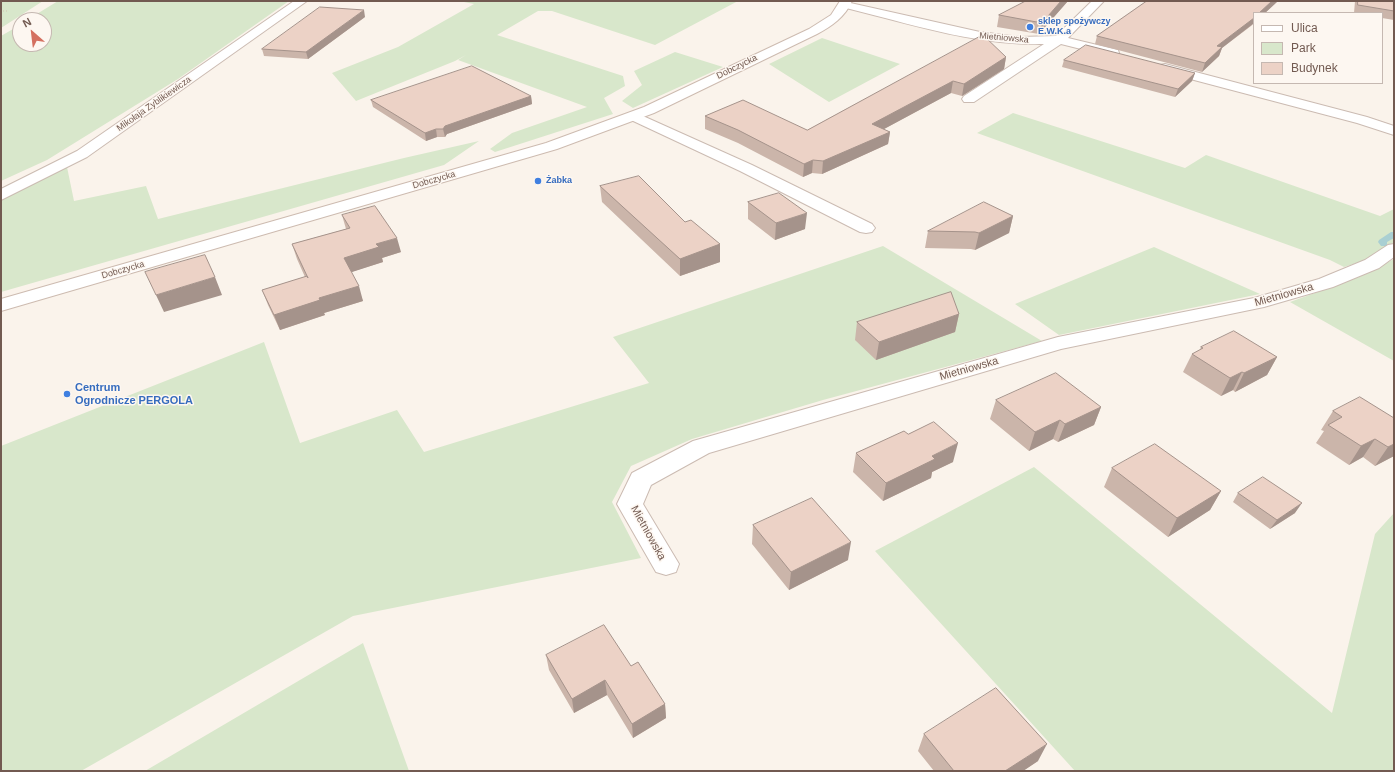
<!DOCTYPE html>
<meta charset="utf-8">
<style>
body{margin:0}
#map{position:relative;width:1395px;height:772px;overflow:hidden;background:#faf3eb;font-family:Arial,sans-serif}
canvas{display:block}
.frame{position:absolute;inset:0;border:2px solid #725a51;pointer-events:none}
.legend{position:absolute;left:1253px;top:12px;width:130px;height:72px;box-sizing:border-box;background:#fdf7f1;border:1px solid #c5b8b1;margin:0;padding:5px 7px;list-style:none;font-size:12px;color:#725a51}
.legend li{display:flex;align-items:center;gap:8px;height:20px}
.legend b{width:20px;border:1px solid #c5b8b1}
.north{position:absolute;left:12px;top:12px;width:40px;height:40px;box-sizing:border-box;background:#fdf7f1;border:1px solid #c5b8b1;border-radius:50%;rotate:332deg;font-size:11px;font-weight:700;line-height:16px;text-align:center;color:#725a51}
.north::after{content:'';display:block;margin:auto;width:14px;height:18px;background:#d47060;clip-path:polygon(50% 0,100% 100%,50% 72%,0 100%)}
</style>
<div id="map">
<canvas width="1395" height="772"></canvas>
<div class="frame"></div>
<ul class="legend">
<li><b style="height:5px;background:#fff"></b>Ulica</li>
<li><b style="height:11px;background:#d8e7cb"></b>Park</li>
<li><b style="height:11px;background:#ecd2c6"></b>Budynek</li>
</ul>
<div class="north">N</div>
</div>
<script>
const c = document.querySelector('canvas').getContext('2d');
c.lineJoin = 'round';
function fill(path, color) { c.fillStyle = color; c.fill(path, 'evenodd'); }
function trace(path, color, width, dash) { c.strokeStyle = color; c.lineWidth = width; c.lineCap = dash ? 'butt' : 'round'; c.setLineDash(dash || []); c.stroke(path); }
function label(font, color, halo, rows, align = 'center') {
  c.font = font + ' Arial,sans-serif'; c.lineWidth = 3; c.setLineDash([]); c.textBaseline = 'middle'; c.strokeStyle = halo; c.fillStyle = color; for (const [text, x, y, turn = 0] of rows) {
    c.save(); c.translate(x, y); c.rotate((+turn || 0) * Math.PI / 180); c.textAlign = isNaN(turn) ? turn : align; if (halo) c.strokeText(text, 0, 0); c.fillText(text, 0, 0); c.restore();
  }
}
const green = new Path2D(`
 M1,1H43L1,28Z
 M58,1H289L178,79L47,160L1,181V36L20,25V44H44V20H27Z
 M459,1H738L655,45L552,11H538L497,35L623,76L625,86L604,98L613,114L495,152L490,149L512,133L587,107L458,60L466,55L455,61L356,101L332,73L398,47L474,4Z
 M822,38L900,64L829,102L769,64Z
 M675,52L723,67L633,108L622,101L642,85L634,71Z
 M1013,113L1185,168L1206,155L1380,216L1394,209V242L1370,259L1344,267L1330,260L977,133Z
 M479,141L444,165L1,292V199L67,167L74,201L146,186L158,219L404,158Z
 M883,246L1042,341L823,400L692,439L631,466L612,502L641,558L353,616L81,771H1V446L264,342L300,443L397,410L424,452L649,383L613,337Z
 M1154,247L1260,294L1059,335L1015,304Z
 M1394,259V361L1290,302L1359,277Z
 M1034,467L1332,713L1375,534L1394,513V771H1075L875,551Z
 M363,643L409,771H145Z`);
const stream = new Path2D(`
 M1391,232H1394V238L1387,242V246H1381L1378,242L1379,240Z`);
const path = new Path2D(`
 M1,11H7`);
const minor = new Path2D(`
 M294,1H307L87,157L1,200V189L77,151Z
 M1092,1H1104L1068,38L1118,50L1119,53L1118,56L1113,57L1061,44L974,102H964L962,99L964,96L1044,44C977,46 911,24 846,8L840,5L846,2L980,32L1020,37L1056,36Z
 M1165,64L1367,117L1394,126V135L1357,123L1160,71L1158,68L1160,65Z
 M634,112L752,165L872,224L875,228L872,232L866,233L860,232L740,171L629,119L627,116L629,113Z
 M1394,244V257L1379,268L1333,287L1264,307L1061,349L709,453L651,485L643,504L679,564L676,572L666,575L656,572L617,504L632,473L693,441L1058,337L1254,298L1319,279L1365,260L1388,245Z`);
const secondary = new Path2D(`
 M840,1H852C845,17 832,26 817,34L654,113L557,149L1,311V299L546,143L644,107L809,29L831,15Z`);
const wall = new Path2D(`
 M1068,1L1039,34L997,27L999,15Z
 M1147,1H1278L1251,26L1222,48L1219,56L1202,72L1095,44L1097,36Z
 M1355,1H1394V20L1382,18V13H1354Z
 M365,17L308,59L264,56L262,49Z
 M1006,57L1004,69L962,96L951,93L884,129L890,132L888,144L822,174L812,173L803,177L738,143L705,129V116L807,130Z
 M1064,60L1195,73L1192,81L1175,97L1062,67Z
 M531,96L532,104L447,134L445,137H437L426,141L373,107L371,100Z
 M600,186L685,222L720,244V262L680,276L602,202Z
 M748,202L805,229L775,240L748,219Z
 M342,215L401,252L382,258L383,262L351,272L363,301L324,313L325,315L280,330L268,305L262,290L305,277L297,259L292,244L346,229Z
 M1013,216L1009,233L975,250L971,249L925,248L928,231Z
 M959,314L955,332L876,360L855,340L857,322Z
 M1201,347L1277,357L1267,375L1235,392L1233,390L1221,396L1183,372L1192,354L1200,350Z
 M996,400L1101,407L1094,425L1058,442L1053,439L1029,451L990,419Z
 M1333,411L1394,418V456L1375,466L1363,457L1349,465L1316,443L1324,431L1321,430Z
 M908,434L953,462L932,472L931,478L883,501L853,472L856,453Z
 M1112,468L1221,491L1210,510L1168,537L1104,487Z
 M1238,493L1295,513L1270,529L1233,502Z
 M753,525L848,560L789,590L752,544Z
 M546,655L631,666L665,704L666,718L633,738L607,695L574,713L549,670Z
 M924,734L1038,761L1023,771H934L918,751Z`);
const shadedWall = new Path2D(`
 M1061,1H1068L1039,34L1042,23Z
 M1272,1H1278L1265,13H1259Z
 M364,10L365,17L308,59L306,52Z
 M1254,18V23L1222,48L1219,56L1202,72L1205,63L1217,46Z
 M1006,57L1004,69L962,96L964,84Z
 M1195,73L1192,81L1175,97L1178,89Z
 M953,81L951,93L871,136L872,124Z
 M531,96L532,104L447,134L445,137L443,129L445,126Z
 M436,129L437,137L426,141L425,133Z
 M890,132L888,144L822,174L823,161Z
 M813,160L812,173L803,177L804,164Z
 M807,213L805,229L775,240L776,223Z
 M1013,216L1009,233L975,250L979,233Z
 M397,238L401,252L382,258L383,262L349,273L344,258L376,244Z
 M720,244V262L680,276V259Z
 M215,277L222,295L164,312L156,295Z
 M359,286L363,301L324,313L325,315L280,330L274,315L319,298Z
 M959,314L955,332L876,360L879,342Z
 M1277,357L1267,375L1235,392L1244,373Z
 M1242,372L1233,390L1221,396L1230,378Z
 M1101,407L1094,425L1058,442L1065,424Z
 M1060,420L1053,439L1029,451L1035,432Z
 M1375,439L1363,457L1349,465L1361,446Z
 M958,443L953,462L932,472L931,478L883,501L886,483L932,456Z
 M1394,444V456L1375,466L1388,447Z
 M1221,491L1210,510L1168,537L1177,518Z
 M1302,503L1295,513L1270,529L1277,520Z
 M851,542L848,560L789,590L791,572Z
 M605,680L607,695L574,713L572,699Z
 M665,704L666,718L633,738L632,724Z
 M1047,744L1038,761L1023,771H1005Z`);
const building = new Path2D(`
 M1026,1H1061L1042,23L999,15Z
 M1147,1H1272L1259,13H1254V18L1217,46L1222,47L1205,63L1097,36Z
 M1358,1H1394V11L1358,5Z
 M320,7L364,10L306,52L262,49Z
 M983,35L1006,57L964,84L953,81L872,124L890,132L823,161L813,160L804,164L738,130L705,116L743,100L807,130Z
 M1086,45L1195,73L1178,89L1064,60Z
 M472,66L531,96L445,126L443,129H436L425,133L371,100Z
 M639,176L685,222L691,220L720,244L680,259L600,186Z
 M779,193L807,213L776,223L748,202Z
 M984,202L1013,216L979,233L975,232L928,231Z
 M375,206L397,238L376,244L379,247L344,258L359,286L319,298L320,300L274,315L262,290L307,276L308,278L292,244L350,228L342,215Z
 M205,255L215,277L156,295L145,272Z
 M951,292L959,314L879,342L857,322Z
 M1234,331L1277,357L1244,373L1242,372L1230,378L1192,354L1203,348L1201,347Z
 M1056,373L1101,407L1065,424L1060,420L1035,432L996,400Z
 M1360,397L1394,418V444L1388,447L1375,439L1361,446L1328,425L1342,417L1333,411Z
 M934,422L958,443L932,456L935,459L886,483L856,453L904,431L908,434Z
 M1155,444L1221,491L1177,518L1112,468Z
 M1263,477L1302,503L1277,520L1238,493Z
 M812,498L851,542L791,572L753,525Z
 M604,625L631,666L638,662L665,704L632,724L605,680L572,699L546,655Z
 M996,688L1047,744L1005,771H954L924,734Z`);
const markers = [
 [1030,27,4,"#3f7fe0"],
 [538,181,4,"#3f7fe0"],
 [67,394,4,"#3f7fe0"]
];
const farShopnames = [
 ["sklep spożywczy",1038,22],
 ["E.W.K.a",1038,32],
 ["Żabka",546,181]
];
const farStreetnames = [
 ["Mietniowska",1004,38,5],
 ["Dobczycka",737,67,-26],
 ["Mikołaja Zyblikiewicza",154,104,-35],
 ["Dobczycka",434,180,-16],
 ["Dobczycka",123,270,-16]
];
const streetNames = [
 ["Mietniowska",1284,295,-16],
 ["Mietniowska",969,369,-16],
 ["Mietniowska",648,533,61]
];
const shopNames = [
 ["Centrum",75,388],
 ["Ogrodnicze PERGOLA",75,401]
];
fill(green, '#d8e7cb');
fill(stream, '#a9cfd2');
trace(minor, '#cbbbb2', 2);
trace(secondary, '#cdbbb0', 2);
trace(path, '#d1b5a9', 1.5, [0.5, 2]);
fill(minor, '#fff');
fill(secondary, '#fff');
fill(wall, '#cbb5aa');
fill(shadedWall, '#a5938b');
fill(building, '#ecd2c6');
trace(building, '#a5938b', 1);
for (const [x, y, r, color] of markers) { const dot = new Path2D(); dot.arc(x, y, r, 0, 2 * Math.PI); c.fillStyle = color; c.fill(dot); trace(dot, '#fdf7f1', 1.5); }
label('bold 9px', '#366cbe', '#fdf7f1', farShopnames, 'left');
label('9px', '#725a51', '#fdf7f1', farStreetnames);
label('11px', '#725a51', '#fdf7f1', streetNames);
label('bold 11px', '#366cbe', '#fdf7f1', shopNames, 'left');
</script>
